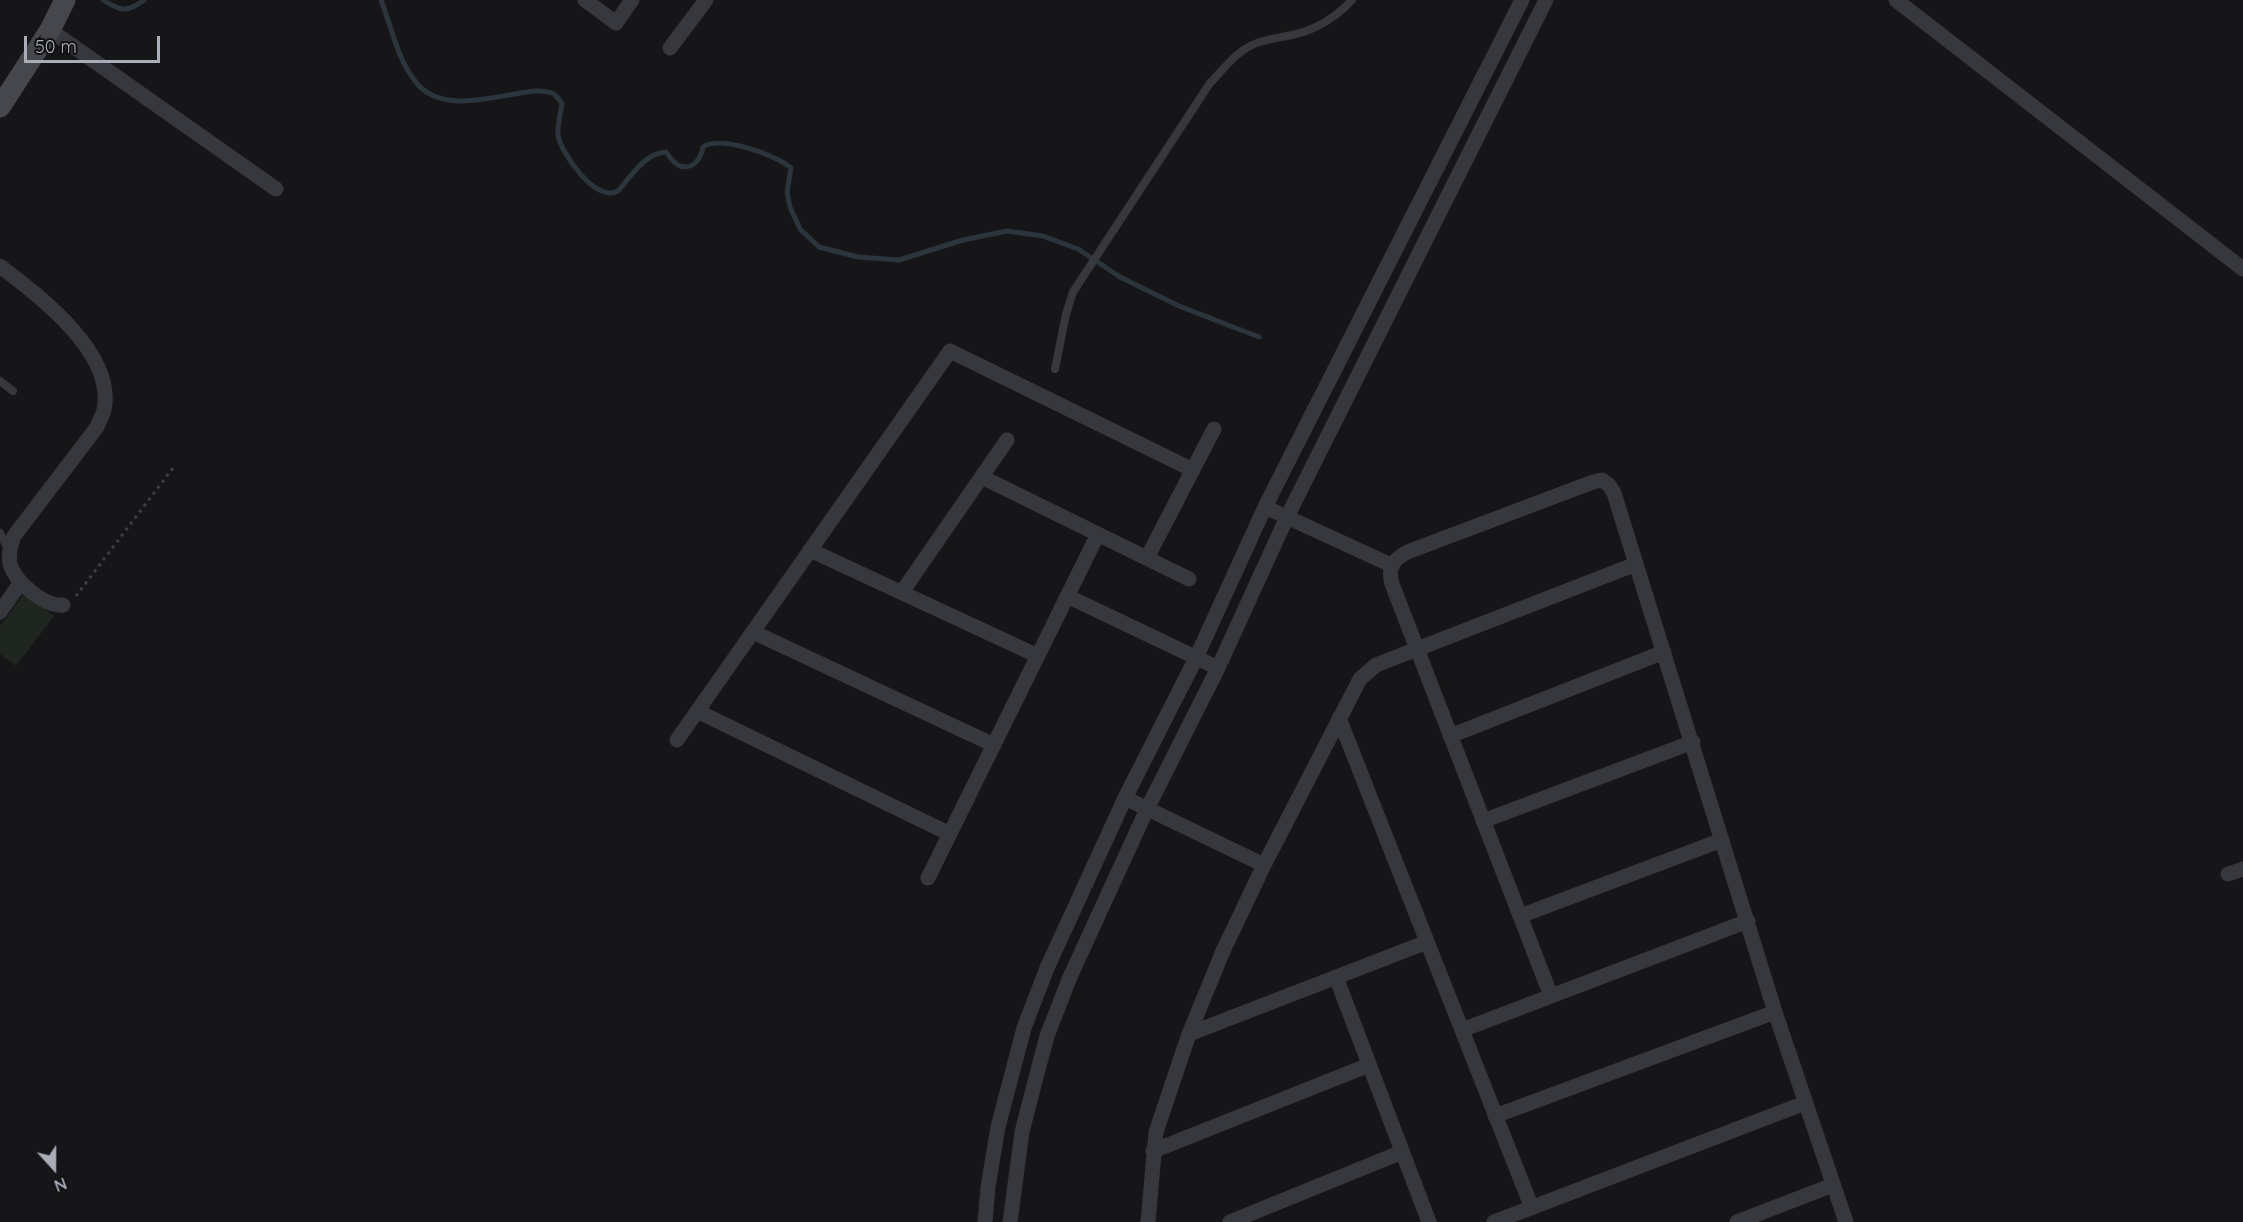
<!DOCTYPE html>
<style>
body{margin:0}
#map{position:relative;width:2243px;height:1222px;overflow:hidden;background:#161618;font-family:Quicksand,sans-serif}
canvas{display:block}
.north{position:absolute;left:24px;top:1138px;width:60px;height:60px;-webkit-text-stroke:4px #111113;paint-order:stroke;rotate:159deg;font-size:16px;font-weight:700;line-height:24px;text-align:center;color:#a8adb8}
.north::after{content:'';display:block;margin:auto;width:21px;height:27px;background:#a8adb8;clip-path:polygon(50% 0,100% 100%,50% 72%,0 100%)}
.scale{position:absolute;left:24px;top:36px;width:136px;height:27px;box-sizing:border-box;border:3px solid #a8adb8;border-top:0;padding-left:8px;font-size:18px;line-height:21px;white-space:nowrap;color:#a8adb8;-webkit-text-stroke:4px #111113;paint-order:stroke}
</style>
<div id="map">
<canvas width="2243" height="1222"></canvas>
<div class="north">N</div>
<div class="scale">50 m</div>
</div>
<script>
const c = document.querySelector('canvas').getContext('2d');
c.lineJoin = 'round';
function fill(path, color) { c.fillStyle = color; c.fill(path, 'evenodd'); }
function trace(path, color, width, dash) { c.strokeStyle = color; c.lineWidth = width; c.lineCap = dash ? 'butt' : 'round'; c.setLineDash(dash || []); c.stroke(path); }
const green = new Path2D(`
 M24,594L54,616L16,666L0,654V626Z`);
const stream = new Path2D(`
 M103,0C120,11 127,13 144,0
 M381,0C391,26 397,58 415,81C438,112 483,99 515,94C527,92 540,89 552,93C556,95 559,99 562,103C561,112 557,127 558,135C561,154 598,206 619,190C631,176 645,153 666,152C669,156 674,164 680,166C694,170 701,158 703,147C721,135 776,155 791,168L787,192L790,207L800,229L819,247L858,257L899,260L963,240L1007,231L1043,236L1078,249L1120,277L1179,306L1259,337`);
const path = new Path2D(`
 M76,596L173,468`);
const lane = new Path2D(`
 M1055,369L1066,314L1073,292L1210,83C1223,70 1235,53 1252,45C1264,39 1279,38 1292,35C1316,30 1336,17 1352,0
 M0,381L13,391
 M0,533L9,551`);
const street = new Path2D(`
 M585,0L616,23L632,0
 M1896,0L2243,269
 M50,30L276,189
 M670,48L706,0
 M0,266C38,295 116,353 104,410C103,415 99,421 97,427L14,536C11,545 8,554 10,564C15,582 45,607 63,605
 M982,477L1189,579
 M1265,507L1391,565
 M810,550L1038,656
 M1147,558L1214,429
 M902,592L1007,440
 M1067,596L1218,668
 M0,612L21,582
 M753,632L994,745
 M697,711L950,834
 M1339,718L1532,1208
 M1450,736L1664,652
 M677,740L950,351L1193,470
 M1125,798L1264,865
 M1483,821L1693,742
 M2228,874L2243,869
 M928,878L1098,534
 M1520,916L1722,840
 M1336,977L1429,1222
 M1551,996L1392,584C1387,567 1394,558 1410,551L1593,482L1602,480L1609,485L1614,493L1775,1012L1846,1222
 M1462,1030L1748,921
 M1189,1034L1427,942
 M1495,1116L1775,1012
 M1153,1151L1369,1065
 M985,1222L988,1187L998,1127L1024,1028L1047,968L1125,798L1196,658L1265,507L1522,0
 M1010,1222L1022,1132L1034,1085L1047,1036L1070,977L1147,809L1218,668L1287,517L1546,0
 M1148,1222L1156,1132L1189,1034L1223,951L1264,865L1360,679L1376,665L1636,564
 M1230,1222L1402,1152
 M1494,1222L1805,1103
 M1737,1222L1833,1185`);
const secondary = new Path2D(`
 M0,107L50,30L65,0`);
fill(green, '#1e261f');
trace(stream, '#2c353c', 5);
trace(path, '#3d3f44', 3, [3, 4.5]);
trace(lane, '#37383d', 8);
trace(street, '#37383d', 15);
trace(secondary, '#45474d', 21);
</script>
